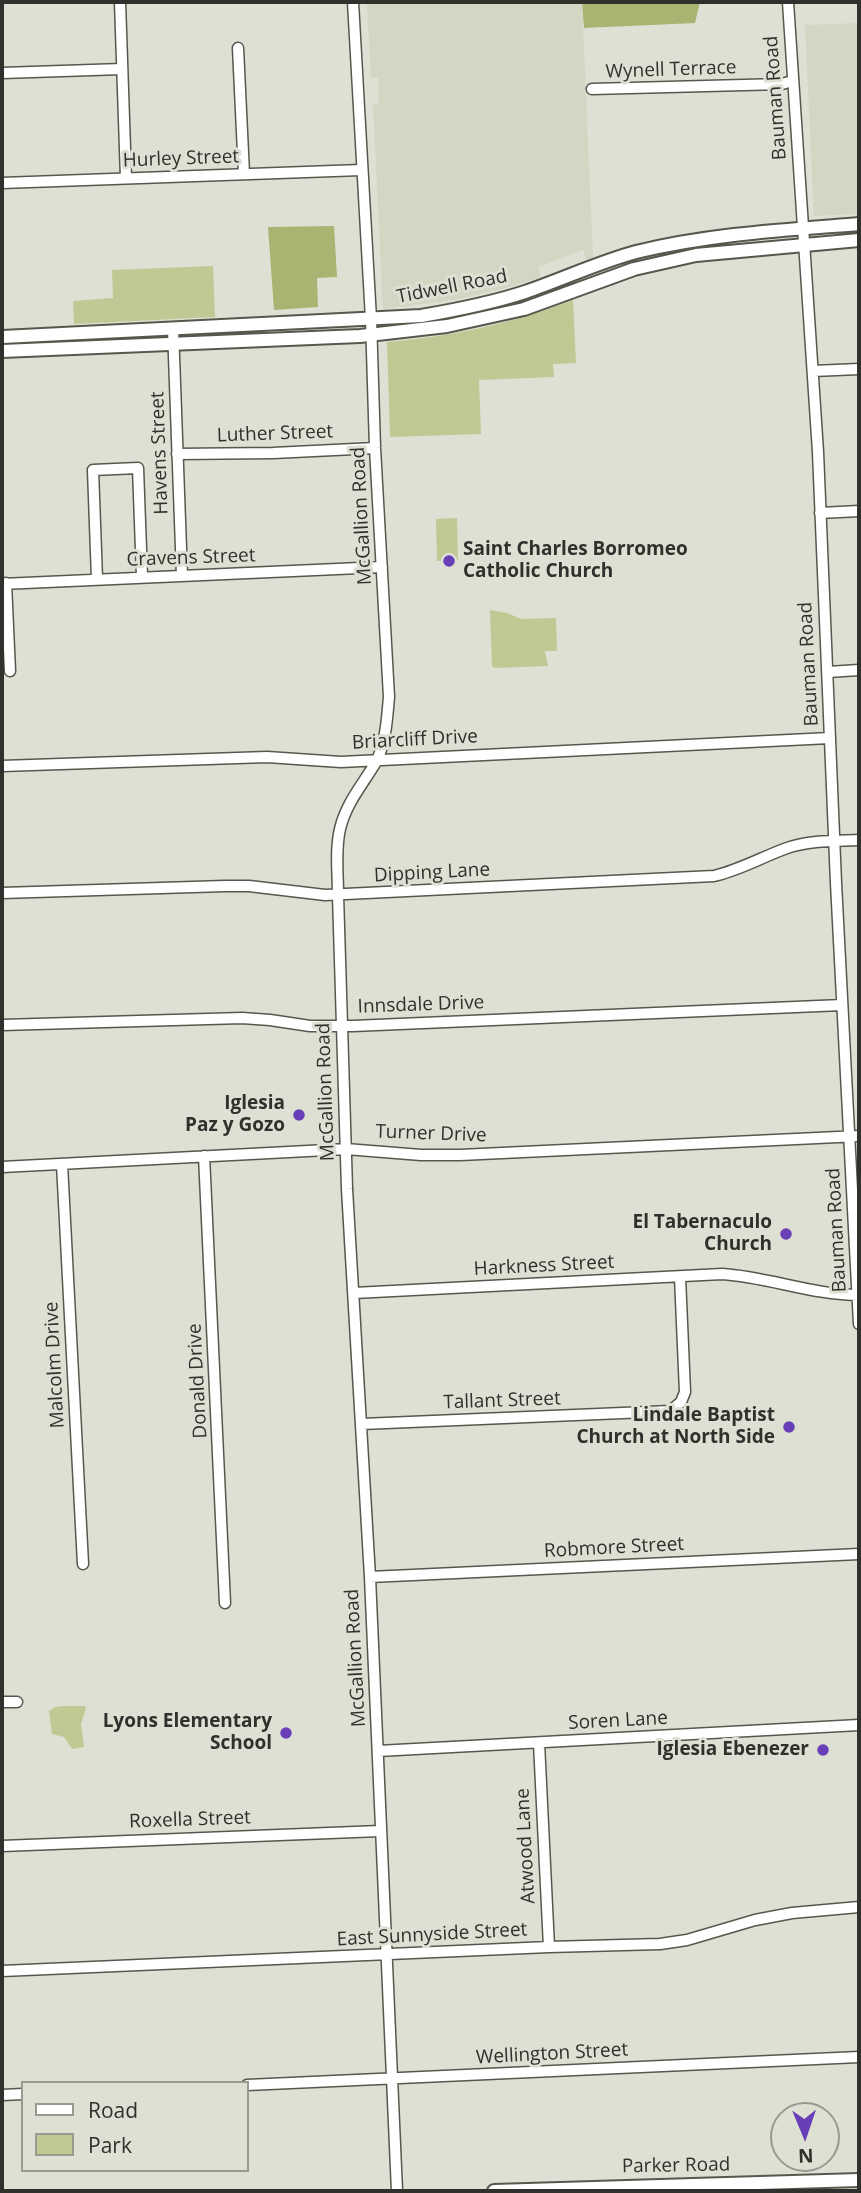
<!DOCTYPE html>
<style>
body{margin:0}
#map{position:relative;width:861px;height:2193px;overflow:hidden;background:#dee0d3;font-family:"Open Sans",sans-serif}
canvas{display:block}
.frame{position:absolute;inset:0;border:4px solid #30312c;pointer-events:none}
.legend{position:absolute;left:21px;top:2081px;width:228px;height:91px;box-sizing:border-box;background:#dee0d3;border:2px solid #989a90;margin:0;padding:9px 12px;list-style:none;font-size:21px;color:#30312c}
.legend li{display:flex;align-items:center;gap:14px;height:35px}
.legend b{width:35px;border:2px solid #989a90}
.north{position:absolute;left:770px;top:2102px;width:70px;height:70px;box-sizing:border-box;background:#dee0d3;border:2px solid #989a90;border-radius:50%;rotate:178deg;font-size:19px;font-weight:700;line-height:28px;text-align:center;color:#30312c}
.north::after{content:'';display:block;margin:auto;width:24px;height:32px;background:#683fb7;clip-path:polygon(50% 0,100% 100%,50% 72%,0 100%)}
</style>
<div id="map">
<canvas width="861" height="2193"></canvas>
<div class="frame"></div>
<ul class="legend">
<li><b style="height:9px;background:#fff"></b>Road</li>
<li><b style="height:19px;background:#c1c894"></b>Park</li>
</ul>
<div class="north">N</div>
</div>
<script>
const c = document.querySelector('canvas').getContext('2d');
c.lineJoin = 'round';
function fill(path, color) { c.fillStyle = color; c.fill(path, 'evenodd'); }
function trace(path, color, width, dash) { c.strokeStyle = color; c.lineWidth = width; c.lineCap = dash ? 'butt' : 'round'; c.setLineDash(dash || []); c.stroke(path); }
function label(font, color, halo, rows, align = 'center') {
  c.font = font + ' "Open Sans",sans-serif'; c.lineWidth = 6; c.setLineDash([]); c.textBaseline = 'middle'; c.strokeStyle = halo; c.fillStyle = color; for (const [text, x, y, turn = 0] of rows) {
    c.save(); c.translate(x, y); c.rotate((+turn || 0) * Math.PI / 180); c.textAlign = isNaN(turn) ? turn : align; if (halo) c.strokeText(text, 0, 0); c.fillText(text, 0, 0); c.restore();
  }
}
const built = new Path2D(`
 M367,2H582L593,257L587,260L583,250L538,267L541,277L506,288L454,300L383,309L373,105L379,104L378,78H371Z
 M859,23V214L814,216L805,25Z`);
const green = new Path2D(`
 M213,266L215,317L74,324L73,301L113,298L112,270Z
 M573,300L576,363L553,364L554,377L479,380L481,434L390,437L387,342C455,336 509,324 573,300Z
 M457,518L458,560L437,561L436,519Z
 M490,610L507,613L521,619L556,618L557,651H545L548,666L495,668L492,666Z
 M64,1706H85L86,1708L81,1724L84,1747L72,1749L64,1737L52,1734L49,1711L55,1707Z`);
const forest = new Path2D(`
 M582,2H700L695,23L584,28Z
 M334,226L337,277L317,278L318,307L274,310L268,227Z`);
const minor = new Path2D(`
 M120,2L126,178
 M353,2L371,319L375,448L389,697C387,718 386,743 376,762C363,784 346,803 340,829C335,850 338,873 338,895L347,1189L370,1577L397,2191
 M788,2L818,452L836,883L859,1324
 M238,48L244,174
 M2,73L122,69
 M592,89L782,84L792,81
 M2,183L361,170
 M173,329L182,576
 M813,371L859,369
 M177,454L273,453L375,448
 M820,513L859,511
 M97,579L93,470L138,468L142,577
 M6,583L10,671
 M2,584L382,567
 M828,672L859,670
 M2,766L267,757L341,762L830,738
 M2,893L225,886H249L325,895L714,876C740,870 762,857 787,848C810,840 835,841 859,840
 M2,1025L242,1018L270,1020L310,1026H353L842,1005
 M204,1156L225,1603
 M62,1164L83,1564
 M2,1167L346,1149L421,1155H460L859,1136
 M354,1293L722,1274C769,1277 812,1295 859,1295
 M362,1424L670,1411L681,1402L685,1392L680,1277
 M370,1577L859,1554
 M2,1702H17
 M539,1743L549,1947
 M378,1751L859,1725
 M2,1846L380,1831
 M2,1971L549,1947L660,1944L687,1940L755,1920L792,1913L859,1907
 M247,2085L859,2057
 M2,2095L23,2094`);
const major = new Path2D(`
 M2,337L421,316C456,310 492,303 525,292C563,279 599,262 636,252C710,234 784,230 859,224
 M2,351L360,336L447,326L524,309L634,269L696,255L859,240
 M494,2191L859,2180`);
const markers = [
 [449,561,7,"#683fb7"],
 [299,1115,7,"#683fb7"],
 [786,1234,7,"#683fb7"],
 [789,1427,7,"#683fb7"],
 [286,1733,7,"#683fb7"],
 [823,1750,7,"#683fb7"]
];
const streetNames = [
 ["Wynell Terrace",671,70,-2],
 ["Bauman Road",776,98,-94],
 ["Hurley Street",181,159,-2],
 ["Tidwell Road",452,287,-11],
 ["Luther Street",275,434,-2],
 ["Havens Street",160,453,-92],
 ["McGallion Road",362,516,-93],
 ["Cravens Street",191,558,-2],
 ["Bauman Road",809,664,-93],
 ["Briarcliff Drive",415,740,-3],
 ["Dipping Lane",432,873,-3],
 ["Innsdale Drive",421,1005,-2],
 ["McGallion Road",326,1092,-92],
 ["Turner Drive",431,1134,2],
 ["Bauman Road",837,1230,-93],
 ["Harkness Street",544,1266,-3],
 ["Malcolm Drive",55,1365,-93],
 ["Donald Drive",198,1381,-93],
 ["Tallant Street",502,1401,-2],
 ["Robmore Street",614,1548,-3],
 ["McGallion Road",356,1658,-93],
 ["Soren Lane",618,1721,-3],
 ["Roxella Street",190,1820,-2],
 ["Atwood Lane",526,1846,-93],
 ["East Sunnyside Street",432,1935,-3],
 ["Wellington Street",552,2054,-3],
 ["Parker Road",676,2166,-1]
];
const poiNames = [
 ["Saint Charles Borromeo",463,550,"left"],
 ["Catholic Church",463,572,"left"],
 ["Iglesia",285,1104],
 ["Paz y Gozo",285,1126],
 ["El Tabernaculo",772,1223],
 ["Church",772,1245],
 ["Lindale Baptist",775,1416],
 ["Church at North Side",775,1438],
 ["Lyons Elementary",272,1722],
 ["School",272,1744],
 ["Iglesia Ebenezer",809,1750]
];
fill(built, '#d3d6c2');
fill(green, '#c1c894');
fill(forest, '#abb372');
trace(minor, '#56584d', 13);
trace(major, '#56584d', 16);
trace(minor, '#fff', 10);
trace(major, '#fff', 12);
for (const [x, y, r, color] of markers) { const dot = new Path2D(); dot.arc(x, y, r, 0, 2 * Math.PI); c.fillStyle = color; c.fill(dot); trace(dot, '#dee0d3', 2.5); }
label('19px', '#30312c', '#dee0d3', streetNames);
label('bold 19px', '#30312c', '#dee0d3', poiNames, 'right');
</script>
